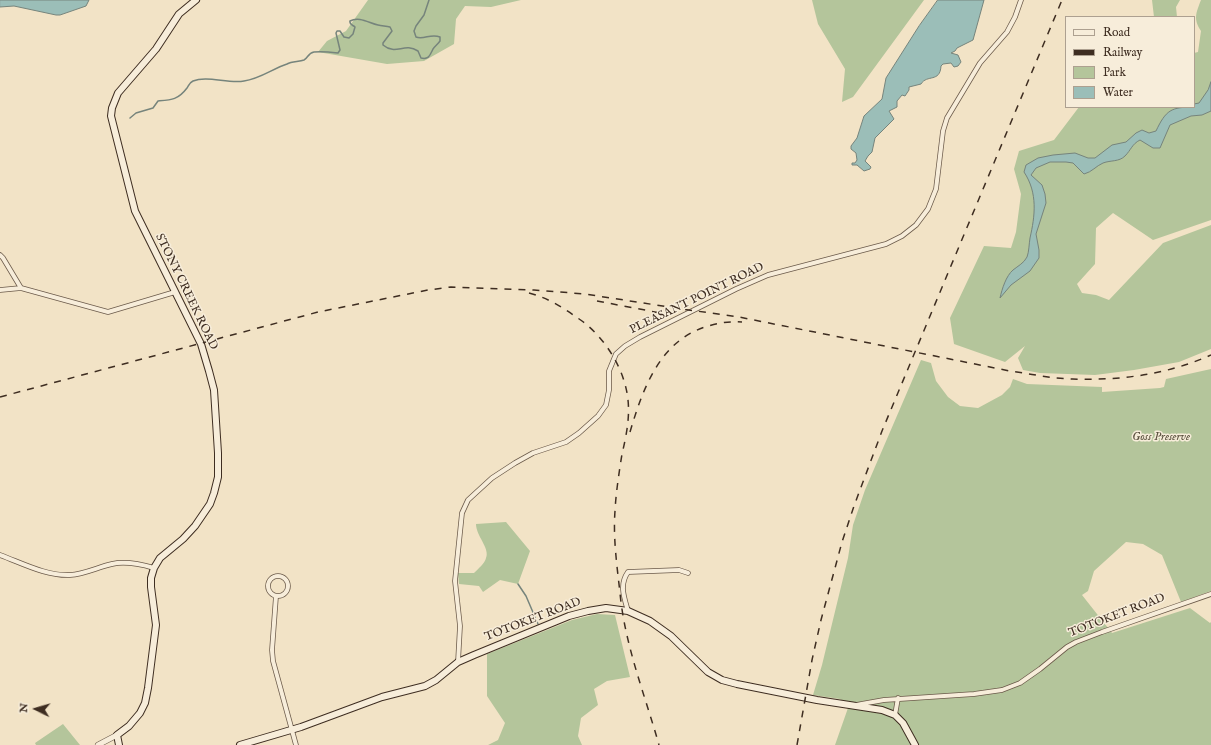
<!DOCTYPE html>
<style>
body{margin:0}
#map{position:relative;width:1211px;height:745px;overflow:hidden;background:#f2e3c6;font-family:"IM FELL English",serif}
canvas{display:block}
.legend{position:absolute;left:1065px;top:16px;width:130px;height:92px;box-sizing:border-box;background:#f7edda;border:1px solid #ada090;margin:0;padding:5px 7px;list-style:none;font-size:12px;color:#3e2d21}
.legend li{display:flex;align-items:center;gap:8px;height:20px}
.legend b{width:20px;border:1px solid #ada090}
.north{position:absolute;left:16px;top:689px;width:40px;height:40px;-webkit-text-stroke:3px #f7edda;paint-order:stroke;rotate:275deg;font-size:11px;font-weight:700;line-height:16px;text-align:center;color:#3e2d21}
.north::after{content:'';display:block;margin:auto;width:14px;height:18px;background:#3e2d21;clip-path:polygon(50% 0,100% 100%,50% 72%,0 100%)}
</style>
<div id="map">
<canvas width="1211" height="745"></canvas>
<ul class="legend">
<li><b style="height:5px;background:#f7edda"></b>Road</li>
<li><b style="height:5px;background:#3e2d21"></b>Railway</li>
<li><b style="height:11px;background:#b4c59b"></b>Park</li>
<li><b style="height:11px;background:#9bbeb8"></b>Water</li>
</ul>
<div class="north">N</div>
</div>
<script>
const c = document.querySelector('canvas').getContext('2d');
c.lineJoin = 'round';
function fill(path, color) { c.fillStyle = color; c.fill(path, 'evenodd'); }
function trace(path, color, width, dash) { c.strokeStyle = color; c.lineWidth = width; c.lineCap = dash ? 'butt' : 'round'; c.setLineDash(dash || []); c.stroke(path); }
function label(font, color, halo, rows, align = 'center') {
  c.font = font + ' "IM FELL English",serif'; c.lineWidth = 3; c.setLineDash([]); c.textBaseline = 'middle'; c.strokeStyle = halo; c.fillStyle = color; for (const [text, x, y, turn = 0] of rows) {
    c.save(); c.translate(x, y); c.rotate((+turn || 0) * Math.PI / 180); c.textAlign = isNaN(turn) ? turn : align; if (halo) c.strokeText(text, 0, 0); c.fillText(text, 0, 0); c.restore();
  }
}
const green = new Path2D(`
 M368,0H521L491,7L465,6L456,19L454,44L424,61L387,64L318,52L327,41L346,31Z
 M812,0H924L853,97L842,102L845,69L818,24Z
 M1152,0H1180L1176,7L1177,17H1154Z
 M1201,0H1211V220L1153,240L1113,213L1096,228L1095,264L1077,284L1082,293L1096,295L1109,300L1163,243L1211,225V349L1179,362L1134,370L1095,375L1040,373L1023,370L1018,358L1025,346L1005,362L954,344L950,318L984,246L1011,248L1016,232L1021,194L1014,169L1019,151L1054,140L1079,107H1194V53L1198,52L1201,31C1193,19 1196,13 1201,0Z
 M921,360L931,363L936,381L948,397L960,406L978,408L1002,395L1010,387L1013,379L1027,384L1102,387V392L1160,388L1164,387L1166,379L1211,369V591L1181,602L1162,555L1143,544L1126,542L1094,571L1088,591L1082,595L1112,633L1190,608L1210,623L1211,622V745H835L848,708L840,699L813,695L822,665L848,558L853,525L865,490Z
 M506,522L530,551L518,584L500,580L483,592L479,586L459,584L458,573H474C478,569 485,563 486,558C490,548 476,536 476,524Z
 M597,614L615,615L630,677L607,681L594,689L598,705L581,718L578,736L582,745H488L498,740L505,723L487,696V654L572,620Z
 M63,724L80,745H36L35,743Z`);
const water = new Path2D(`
 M0,0H89L86,6L60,15H56L14,6L0,7Z
 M938,0H984L973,40L957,48L955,51L951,53L958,55L961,62L958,66L954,67L951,63L943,64L941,66C940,83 927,74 921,84L909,87V90L905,96L902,95L897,101V107L889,111L894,119L875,138L872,152L868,156L865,161L871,167L870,169L864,171L857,165H852V163H855L857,160L856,153L851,149V146L857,138L864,116L882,99L886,78L919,26Z
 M1211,82V111L1202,115L1191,116L1170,125L1160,148H1153L1140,140C1132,144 1131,150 1125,156C1119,162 1111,160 1103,163C1096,166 1092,172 1084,174L1073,163L1066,162H1050L1036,168L1031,175L1042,185L1045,194L1046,203L1036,234L1039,250V258L1030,271L1011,285L1000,298C1002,289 1006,276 1013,270C1018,266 1024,263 1027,257C1029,252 1029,244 1030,238C1035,216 1038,193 1024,172L1026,165L1038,158L1053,155L1075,153L1088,158H1095L1112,145L1126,142L1136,133L1142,130L1149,133L1156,131C1166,110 1171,107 1194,107V104L1199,103L1208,90Z`);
const stream = new Path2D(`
 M130,118L136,113L153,108L158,101C171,100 178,100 187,88C189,85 189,83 193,81C207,75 228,84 244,81C260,79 272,69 287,64C292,61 299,62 304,60C308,58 308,53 314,52C321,51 330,52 338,53L340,50L336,33L337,31H340L344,37L349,38L353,34L355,27C353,25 349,25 350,21C359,16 369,23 378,25C382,26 386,26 390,27L392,31L383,43V45C396,56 404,42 418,51L421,58C429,60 430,55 433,49C435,46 438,44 440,41V37C431,33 424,40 416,37L414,31L416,26L424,15L429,0
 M518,584L526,596L538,624`);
const minor = new Path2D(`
 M0,255L3,258L21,288
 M0,290L21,288L108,312L175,292
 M0,555C22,563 46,576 70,575C85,574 98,567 112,564C125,561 140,564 154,568
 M268 586a10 10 0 1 1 20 0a10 10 0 1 1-20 0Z
 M276,596L272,650L273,661L296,745
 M628,611C624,597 619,585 628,572L679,570L688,573
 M458,662L460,626L455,581L462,513L468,500L492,478L515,463L533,453L566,442L579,433L598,416L606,405L609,390V371L616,354L625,346L640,337L736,289L768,275L886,244L902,236L916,225L928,209L936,189L943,131L947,118L980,63L1007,32L1015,17L1021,0
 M856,705L884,700L974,694L1002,690L1020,683L1040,669L1067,647L1076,642L1102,632L1211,594
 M895,715L898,698`);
const tertiary = new Path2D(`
 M98,745L117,735`);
const secondary = new Path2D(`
 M119,745L117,735L129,726L140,713L145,703L148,688L156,625L151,587V578L154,568L160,558L183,539L195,526L210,504L214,493L218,477V453L214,390L209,371L201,344L135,211L111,116L112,108L118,93L156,49L179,14L196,0
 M240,745L301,727L382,697L425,686L436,680L458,662L474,655L569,616L588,611L606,608L628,611L650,621L671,636L708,672L722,680L737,684L817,700L882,710L895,715L903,723L915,745`);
const rail = new Path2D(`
 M529,293C549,298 565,309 582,321C606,339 625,370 628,400C630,418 626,437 622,454C619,473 616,492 615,511C613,538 617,566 620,593C625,646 645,695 659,745
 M597,301L671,315
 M0,397L318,312L428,290L451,287L534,290L585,294L682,309L739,317L1010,371C1025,373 1040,376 1055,378C1108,382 1162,377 1211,355
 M630,432C643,388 660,340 708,326C719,323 730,321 742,322
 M797,745L812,660L821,620L842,542L854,506L882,431L1062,0`);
const streetNames = [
 ["STONY CREEK ROAD",186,292,64],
 ["PLEASANT POINT ROAD",697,299,-26],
 ["TOTOKET ROAD",1117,616,-21],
 ["TOTOKET ROAD",533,620,-21]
];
const parkNames = [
 ["Goss Preserve",1161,438]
];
fill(green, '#b4c59b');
fill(water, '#9bbeb8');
trace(water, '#76847c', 1);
trace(stream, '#76847c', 1.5);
trace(minor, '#6b5a4a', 5.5);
trace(tertiary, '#6b5a4a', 6);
trace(secondary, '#3e2d21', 8);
trace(minor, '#f7edda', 4);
trace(tertiary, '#f7edda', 5);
trace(secondary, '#f7edda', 6);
trace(rail, '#3e2d21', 1.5, [7, 7]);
label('12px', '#3e2d21', '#f7edda', streetNames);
label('italic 12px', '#5c5340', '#f7edda', parkNames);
</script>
